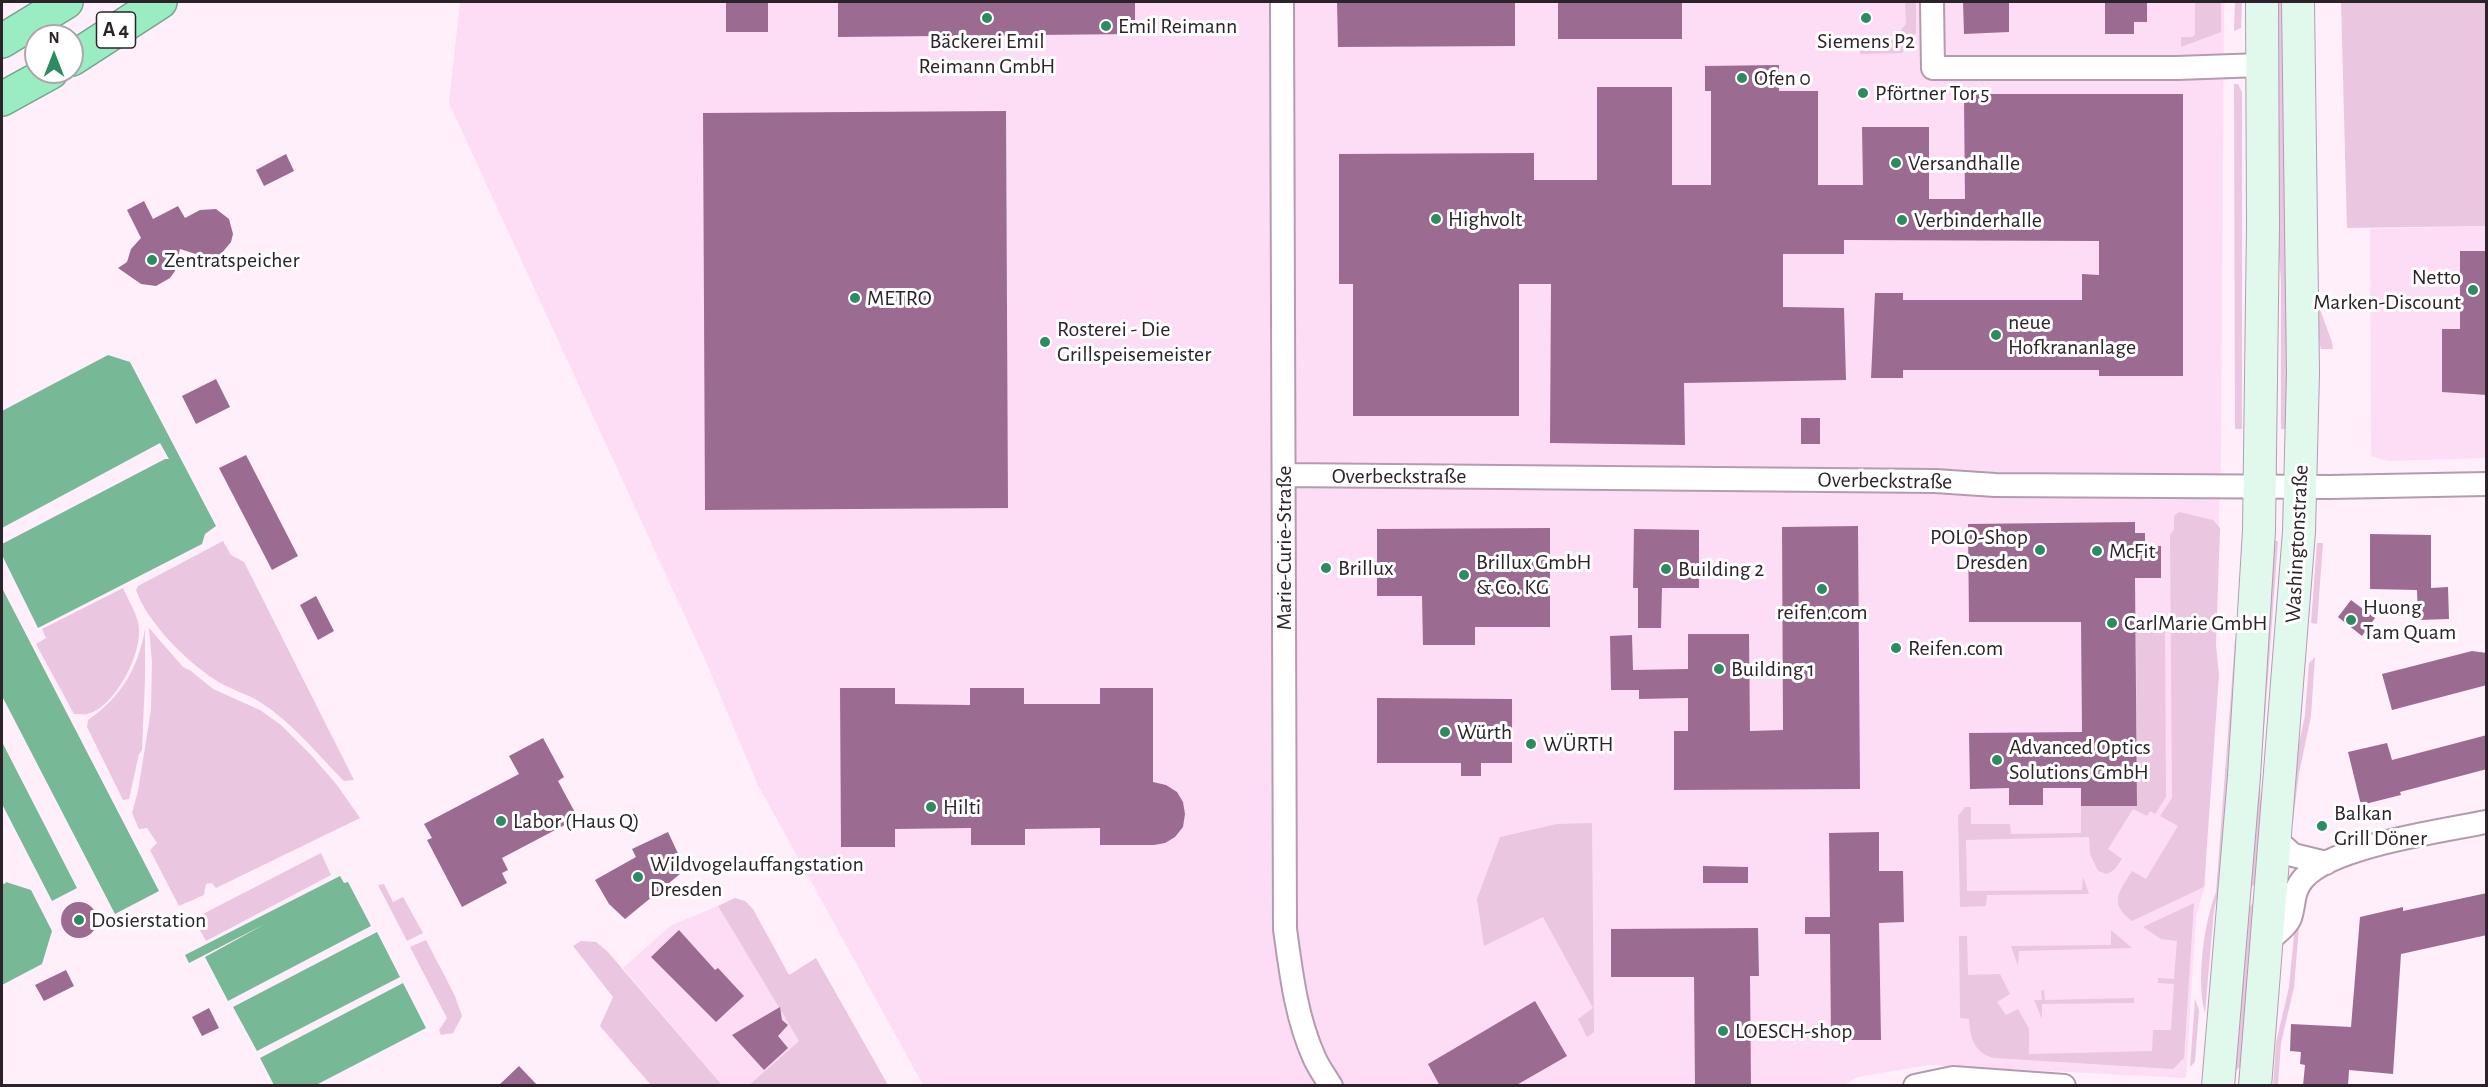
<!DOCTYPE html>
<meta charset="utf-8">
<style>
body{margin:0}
#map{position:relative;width:2488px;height:1087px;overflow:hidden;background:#feeffa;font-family:"Alegreya Sans",sans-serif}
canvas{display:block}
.frame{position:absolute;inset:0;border:3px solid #2c232a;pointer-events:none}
.north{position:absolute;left:24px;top:24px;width:60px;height:60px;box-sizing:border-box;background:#fff;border:2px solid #aba7aa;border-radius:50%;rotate:0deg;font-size:16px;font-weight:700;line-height:24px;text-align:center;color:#2c232a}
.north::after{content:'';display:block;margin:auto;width:21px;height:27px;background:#2d8b63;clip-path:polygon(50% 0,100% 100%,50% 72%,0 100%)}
</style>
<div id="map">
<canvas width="2488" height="1087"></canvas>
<div class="frame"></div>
<div class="north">N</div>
</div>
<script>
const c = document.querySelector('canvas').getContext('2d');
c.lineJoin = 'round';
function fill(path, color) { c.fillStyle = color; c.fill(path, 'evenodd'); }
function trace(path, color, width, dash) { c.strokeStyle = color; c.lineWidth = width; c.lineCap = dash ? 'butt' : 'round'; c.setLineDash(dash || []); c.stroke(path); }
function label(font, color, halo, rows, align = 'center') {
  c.font = font + ' "Alegreya Sans",sans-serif'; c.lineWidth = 6; c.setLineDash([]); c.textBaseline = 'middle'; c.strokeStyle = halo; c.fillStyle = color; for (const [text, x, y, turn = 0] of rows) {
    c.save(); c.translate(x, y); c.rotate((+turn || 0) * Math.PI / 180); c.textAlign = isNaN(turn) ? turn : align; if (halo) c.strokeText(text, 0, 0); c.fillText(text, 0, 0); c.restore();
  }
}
const built = new Path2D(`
 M460,2H2224L2221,462L2205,885L2196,916L2186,1078L1928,1065L1858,1077L1842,1086L923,1085L757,783L707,664L449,103Z
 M2486,226V458L2389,461L2371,456L2370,229Z
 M718,906L799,1041L749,1085H722L623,968L670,926Z`);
const green = new Path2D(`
 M1905,2H1916V33L1902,53L1860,54V40L1893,39L1906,24Z
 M2195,2H2221V32L2181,47V37H2193L2195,34Z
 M2235,2H2242L2241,28L2234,31Z
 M2273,2H2287L2292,429H2281V282L2273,171Z
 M2341,2H2486V226L2347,228Z
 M2234,84H2238L2242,92V429H2235Z
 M2317,301L2332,342L2333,349H2321L2312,307Z
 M2179,512L2213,520L2220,528L2216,645L2219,675L2204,887L2132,921C2108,903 2119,892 2132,871L2146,879L2178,826L2160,816L2172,798L2170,535L2174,530V516Z
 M223,541L231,555L244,562L354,780L344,781C317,754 292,722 260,702C246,693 228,689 214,679C186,661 147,622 136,590L138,586Z
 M2268,541H2278L2260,784L2263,838L2261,877L2245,894Z
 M2317,543H2323L2317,624L2311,623Z
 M123,588C128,599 135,611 138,622C145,650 116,706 88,714C84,715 78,714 74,714L36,644L46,638L42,629Z
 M149,628L183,667L191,671L213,689L260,710L281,725L311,755L337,785L360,818L216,888L212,883L206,884L204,895L179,906L150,850L157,843L147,828L139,829L132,813L138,791L151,710L152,661Z
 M145,629V679L142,750L139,754L129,799L123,800L87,727L88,720C121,697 138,669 145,629Z
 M2165,631L2166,797L2155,814L2150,811L2147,816L2133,809L2108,849L2122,859L2114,870L2107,874L2098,871L2090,854L2089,837L1966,840L1967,891L2082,890L2083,877L2089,894L1987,895L1986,906L1960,907L1958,816L1965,807H1971V824H2010L2011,834L2081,833V806H2137L2136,632Z
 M2235,640L2238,682L2223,873L2214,910L2205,1013C2196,981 2204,923 2216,892Z
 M2315,657L2311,716L2299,773L2293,820H2288L2293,771L2305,715L2309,663Z
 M1592,823L1594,1032L1587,1037L1578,1019L1593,1008L1543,917L1484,946L1477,899L1500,837L1557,824Z
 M321,853L331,875L206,941L197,925L199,916Z
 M384,884L393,902L403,897L423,933L407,941L378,885Z
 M2260,892L2242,1064L2234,1073L2242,919Z
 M735,898L745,901L753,909L789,975L816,958L888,1085H749L799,1041L718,906Z
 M2194,903L2184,1058L2173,1069L1994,1058C1974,1053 1970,1038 1969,1019L1960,1018L1959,936H1967L1968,975L2000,974L2010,994L1997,1002L2006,1015L2018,1009L2029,1029V1054L2152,1051L2153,1030H2171L2174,984L2158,983V978L2174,979L2177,941L2161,939L2143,927Z
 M2296,915H2300L2294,987L2281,1043L2278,1085L2273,1086L2276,1043L2289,987Z
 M2111,930L2132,948L2019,951L2018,966L2011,946L2111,945Z
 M426,940L455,996L462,1016L453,1033L441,1035L439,1030L447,1018L410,947Z
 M581,941L596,942L607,951L722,1085H651L600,1026L613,997L573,946Z
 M2044,990L2045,1000L2134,998V1003L2042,1004V1019L2034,1000H2042L2041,991Z
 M2195,999L2199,1010L2195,1062L2190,1067Z`);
const water = new Path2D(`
 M108,355L130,362L216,526L205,534L202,544L38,628L2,555V544L165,459H169L160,443L2,528V411Z
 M2,588L159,891L115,914L2,696Z
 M2,742L77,888L52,901L2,804Z
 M340,876L344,883L348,882L371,926L228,1001L205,957L265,924L189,963L185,955Z
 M6,882L31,890L52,931L42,964L2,985V883L5,884Z
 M377,932L400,977L257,1051L233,1007Z
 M403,983L426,1028L316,1085H274L260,1058Z`);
const building = new Path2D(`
 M726,2H768V32H726Z
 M838,2H1135V34L838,37Z
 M1515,2V46L1338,47L1337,3Z
 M1558,2H1682V39H1558Z
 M1963,2H2009V32L1964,34Z
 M2105,2H2147V22H2134V34H2105Z
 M1779,65V91H1818V185H1863L1862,127H1929V199H1965L1964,101L1974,94H2183V376H2099V370H1903V378H1871L1875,293H1903V300H2082V274L2099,275V241L1844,240V254H1783V307L1844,308L1846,380L1684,383L1685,445L1550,443L1551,284H1519V416H1353V284H1339V154L1534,153V180H1597V87H1672V185H1711V91H1705V66Z
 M1006,111L1008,508L705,510L703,113Z
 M286,154L294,171L264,186L256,170Z
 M144,201L153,219L178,206L185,218L200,210L216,209L229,219L233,234L231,242L221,254L213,257H205L180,249L175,271L170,278L156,286L141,284L118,268L127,262L131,249L141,238L127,210Z
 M2460,251H2487V395L2442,392V329H2460Z
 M216,379L230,407L196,424L182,396Z
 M1801,418H1820V444H1801Z
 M246,455L298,556L272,570L219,468Z
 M2135,522V533H2145V546H2161V578H2135L2137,806H2081V788H2043V805H2009V788L1970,789L1969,733L2082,732L2081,622H1969L1968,524Z
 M1858,526L1860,789L1674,790V731H1688V698L1639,699V690H1611L1610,636L1632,635L1633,670L1688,669V634H1749L1750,731L1783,730L1782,527Z
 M1550,528V627H1475V645H1423L1422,596H1377V529Z
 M1634,529L1699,530V588H1662L1661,628H1638V588H1633Z
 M2370,534L2431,535V588L2448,587L2449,619L2418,620L2417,590L2370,589Z
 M316,596L334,631L318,640L300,605Z
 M2351,600L2375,618L2362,636L2338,617Z
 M2472,651L2487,653V685L2392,710L2382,674Z
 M840,688H895V704L970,705V688H1024V704H1100V688H1153V782L1166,785L1177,792L1183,802L1185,814L1183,827L1175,837L1165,843L1154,845H1100V828L1025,829V845H971V828L895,829V847H841Z
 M1377,698L1512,699V763H1481V776H1461V763H1377Z
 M2487,735V769L2400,792L2401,795L2361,805L2348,752L2387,743L2392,760Z
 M543,738L564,777L558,781L578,818L502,858L508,870L502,873L507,883L462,907L427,840L432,838L424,824L519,774L509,756Z
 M668,832L682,862L673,867L680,874L625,919L609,904L595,880L636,857L632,849Z
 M1879,832V871H1903L1904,922L1879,923L1881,1040H1831L1830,934H1805V917H1830L1829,833Z
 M1703,866L1748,867V883H1703Z
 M2487,893V935L2401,954L2393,1074L2349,1070L2348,1086H2303L2305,1065L2300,1064L2301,1052L2290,1051L2291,1024L2351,1027L2360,917L2403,907V911Z
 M61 920a18 18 0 1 1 36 0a18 18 0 1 1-36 0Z
 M1758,928L1759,976H1750L1751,1086H1695L1694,977H1611V929Z
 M679,930L715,970L718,968L744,996L716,1022L651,957Z
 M66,970L74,986L44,1001L35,985Z
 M1535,1001L1567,1056L1515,1086H1440L1428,1064Z
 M780,1007L782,1020L788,1025L778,1036L788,1048L764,1070L732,1035Z
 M209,1008L219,1028L202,1036L192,1017Z
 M519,1066L538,1086H498Z`);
const street = new Path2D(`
 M1282,2L1285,929C1291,972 1296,1017 1314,1057C1318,1067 1325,1076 1331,1086
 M1932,2L1933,68H2177L2261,65
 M1284,475L1935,481L1995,485L2330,487L2486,484
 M2275,839L2293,855L2326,863
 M2268,941C2274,935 2287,926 2290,918C2295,903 2292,892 2303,879C2331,846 2442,831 2486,822
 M1915,1086L1953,1078L2064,1086`);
const secondary = new Path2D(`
 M2218,1086L2244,776L2259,531L2263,225L2262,2
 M2255,1086L2299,532L2303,373L2298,2`);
const highway = new Path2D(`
 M2,41L66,2
 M72,59L160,2
 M2,99L51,72`);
const markers = [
 [987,18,6,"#2d8b63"],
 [1866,18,6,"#2d8b63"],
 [1106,26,6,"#2d8b63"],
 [1742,78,6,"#2d8b63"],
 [1863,93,6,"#2d8b63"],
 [1896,163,6,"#2d8b63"],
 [1436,219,6,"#2d8b63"],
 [1902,220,6,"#2d8b63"],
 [152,260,6,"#2d8b63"],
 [2473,290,6,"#2d8b63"],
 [855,298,6,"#2d8b63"],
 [1996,335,6,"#2d8b63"],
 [1045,342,6,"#2d8b63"],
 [2040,550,6,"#2d8b63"],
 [2097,551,6,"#2d8b63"],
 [1326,568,6,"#2d8b63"],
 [1666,569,6,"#2d8b63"],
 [1464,575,6,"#2d8b63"],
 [1822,589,6,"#2d8b63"],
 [2351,620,6,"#2d8b63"],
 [2112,623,6,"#2d8b63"],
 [1896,648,6,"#2d8b63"],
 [1719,669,6,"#2d8b63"],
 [1445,732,6,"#2d8b63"],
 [1531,744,6,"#2d8b63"],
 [1997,760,6,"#2d8b63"],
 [931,807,6,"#2d8b63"],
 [501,821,6,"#2d8b63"],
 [2322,826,6,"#2d8b63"],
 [638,877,6,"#2d8b63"],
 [79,920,6,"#2d8b63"],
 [1723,1031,6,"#2d8b63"]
];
const shields = [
 [116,30,39]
];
const shieldNames = [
 ["A 4",116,30]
];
const poiNames = [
 ["Emil Reimann",1118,26],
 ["Bäckerei Emil",987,41,"center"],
 ["Reimann GmbH",987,66,"center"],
 ["Siemens P2",1866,41,"center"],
 ["Ofen 0",1754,78],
 ["Pförtner Tor 5",1875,93],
 ["Versandhalle",1908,163],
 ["Highvolt",1448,219],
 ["Verbinderhalle",1914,220],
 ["Zentratspeicher",164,260],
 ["Netto",2461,277,"right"],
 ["Marken-Discount",2461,302,"right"],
 ["METRO",867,298],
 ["neue",2008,322],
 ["Hofkrananlage",2008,347],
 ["Rosterei - Die",1057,329],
 ["Grillspeisemeister",1057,354],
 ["POLO-Shop",2028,537,"right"],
 ["Dresden",2028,562,"right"],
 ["McFit",2109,551],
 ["Brillux GmbH",1476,562],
 ["& Co. KG",1476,587],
 ["Brillux",1338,568],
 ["Building 2",1678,569],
 ["Huong",2363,607],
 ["Tam Quam",2363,632],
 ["reifen.com",1822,612,"center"],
 ["CarlMarie GmbH",2124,623],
 ["Reifen.com",1908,648],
 ["Building 1",1731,669],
 ["Würth",1457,732],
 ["WÜRTH",1543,744],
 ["Advanced Optics",2009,747],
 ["Solutions GmbH",2009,772],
 ["Hilti",943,807],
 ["Balkan",2334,813],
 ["Grill Döner",2334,838],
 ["Labor (Haus Q)",513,821],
 ["Wildvogelauffangstation",650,864],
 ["Dresden",650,889],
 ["Dosierstation",91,920],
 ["LOESCH-shop",1735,1031]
];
const streetNames = [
 ["Overbeckstraße",1399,476],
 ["Overbeckstraße",1885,481,1],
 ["Washingtonstraße",2297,544,-87],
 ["Marie-Curie-Straße",1284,548,-90]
];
fill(built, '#fdddf5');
fill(green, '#eac6e1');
fill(water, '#77b897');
fill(building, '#9c6b91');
trace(street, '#b49cae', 26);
trace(secondary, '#b49cae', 34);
trace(highway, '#74a68d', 36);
trace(street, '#fff', 22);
trace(secondary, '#e1f9ed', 32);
trace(highway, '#9aecc2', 33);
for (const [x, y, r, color] of markers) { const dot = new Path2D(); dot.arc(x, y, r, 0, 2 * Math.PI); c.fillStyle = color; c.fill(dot); trace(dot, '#fff', 2); }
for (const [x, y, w] of shields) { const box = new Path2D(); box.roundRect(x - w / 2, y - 18, w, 36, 4.5); c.fillStyle = '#fff'; c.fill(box); trace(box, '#2c232a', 1.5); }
label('bold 21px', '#2c232a', null, shieldNames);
label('22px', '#2c232a', '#fff', poiNames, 'left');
label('22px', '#2c232a', '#fff', streetNames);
</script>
